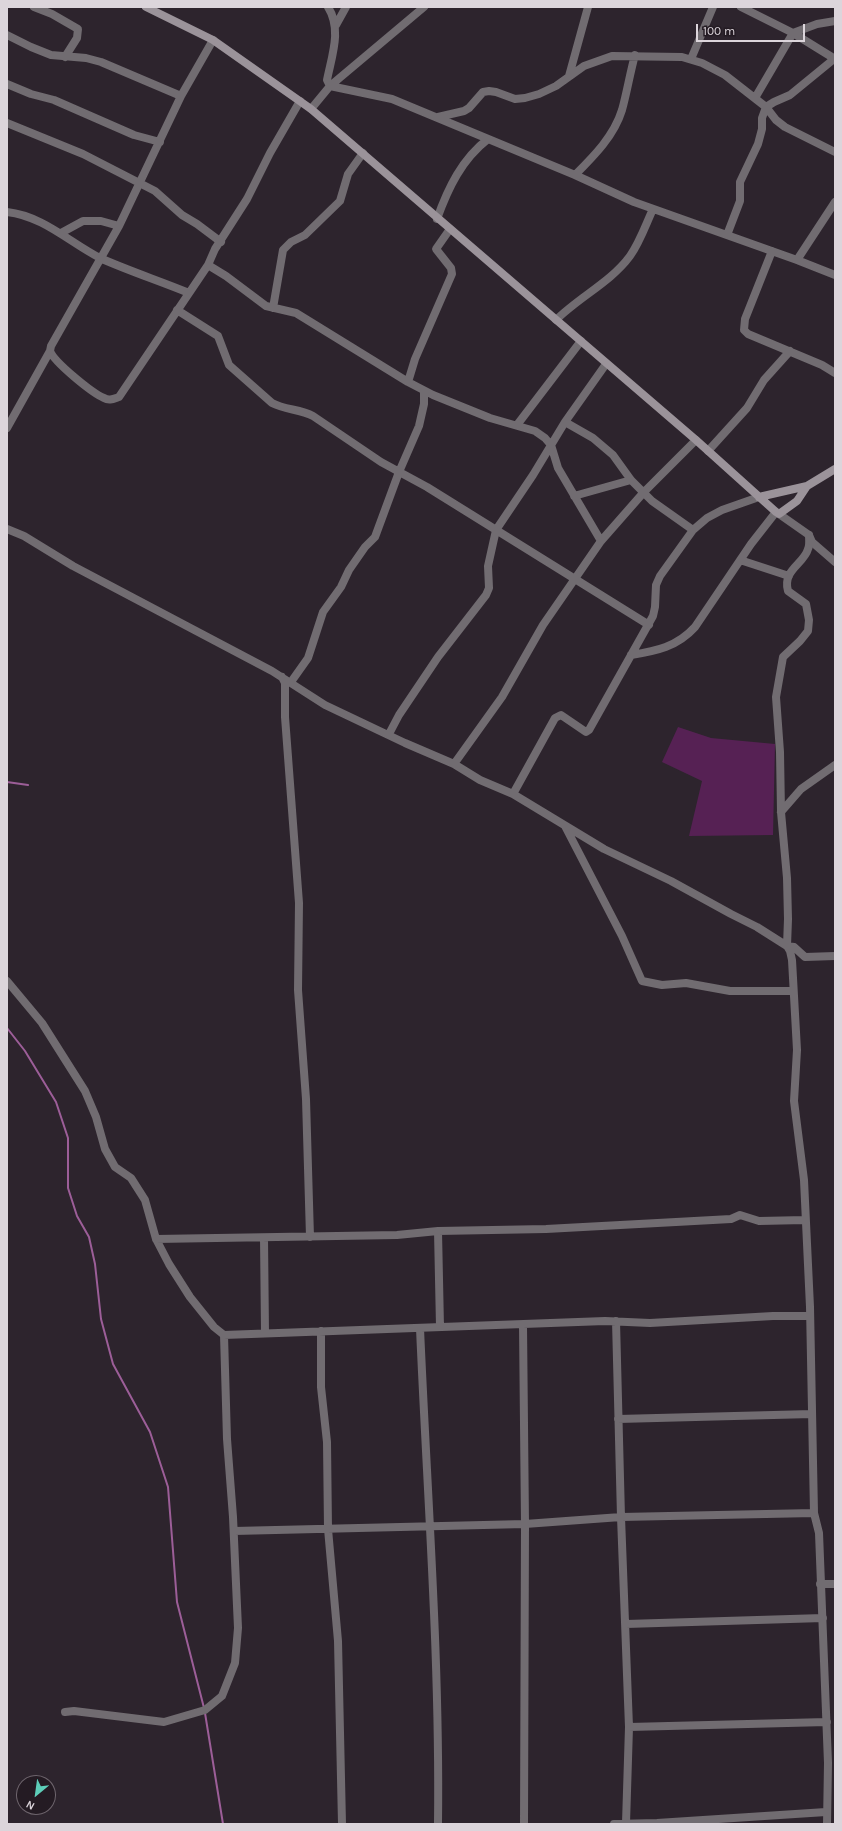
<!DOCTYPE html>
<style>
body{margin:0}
#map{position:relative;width:842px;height:1831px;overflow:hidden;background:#2d242d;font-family:Karla,sans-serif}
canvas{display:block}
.frame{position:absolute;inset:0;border:8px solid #dcd5db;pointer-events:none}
.north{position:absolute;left:16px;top:1775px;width:40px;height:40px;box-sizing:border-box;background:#241b23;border:1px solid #6e656d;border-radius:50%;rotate:209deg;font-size:11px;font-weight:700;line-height:16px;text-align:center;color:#dcd5db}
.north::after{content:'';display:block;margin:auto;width:14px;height:18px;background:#5dceb9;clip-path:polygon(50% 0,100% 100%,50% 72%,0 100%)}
.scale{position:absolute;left:696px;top:24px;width:109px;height:18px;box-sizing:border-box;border:2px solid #dcd5db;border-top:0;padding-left:5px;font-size:12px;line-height:14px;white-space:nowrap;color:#dcd5db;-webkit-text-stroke:3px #241b23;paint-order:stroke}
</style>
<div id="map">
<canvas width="842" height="1831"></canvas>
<div class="frame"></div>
<div class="north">N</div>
<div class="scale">100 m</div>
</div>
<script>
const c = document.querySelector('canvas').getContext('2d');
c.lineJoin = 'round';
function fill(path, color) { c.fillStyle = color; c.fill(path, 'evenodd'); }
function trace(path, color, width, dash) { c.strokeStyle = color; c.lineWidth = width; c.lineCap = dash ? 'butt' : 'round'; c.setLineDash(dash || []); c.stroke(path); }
const green = new Path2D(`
 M678,727L711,738L775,744L773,835L689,836L702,781L662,762Z`);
const stream = new Path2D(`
 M7,782L28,785
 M7,1028L25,1051L56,1102L68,1138V1188L77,1216L89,1237L95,1264L101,1319L113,1364L150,1432L168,1487L177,1602L204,1708
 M205,1713L223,1824`);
const minor = new Path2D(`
 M34,7L52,14L78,29L77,38L65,57
 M328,7C342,29 332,55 327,80L330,86L392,99L575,175L634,202L797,260L835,275
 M741,7L793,33L835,59
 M336,25L346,7
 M7,35L31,47L51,55L86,58L101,62L181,96
 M213,40L181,96L119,226L51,346L50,351C54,362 92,393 104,398C109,401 113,399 119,397L208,265L215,249L247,199L270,153L300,101
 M691,59L713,7
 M569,76L588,7
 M7,84L31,94L54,100L134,135L160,142
 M755,98L793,33L817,24L835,21
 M311,109L330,86L424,7
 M438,117L464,111L469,108L483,92L489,91L496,92L515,99L525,98L539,94L556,86L584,66L612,56L682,57L702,63L725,75L766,107L776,120L785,127L835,152
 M7,123L83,154L155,191L182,215L197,224L221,242
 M575,175C594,156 614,136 622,110C627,92 630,73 635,55
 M7,212C43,216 69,242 100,258C129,271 160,281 189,293
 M437,219C448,188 462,159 488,139
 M61,233L83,221H101L119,226
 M727,235L740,201V182L758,144L762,129V118L766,107L774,102L790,95L834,59
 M772,251L745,319L744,330L748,334L822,365L835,373
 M797,260L835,202
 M208,265L226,276L266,306L296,313L408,382L433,395L490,418L535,431L545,438L551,445L558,468L601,541
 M273,308L283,250L291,242L305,235L340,201L348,174L363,153
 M177,310L218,336L229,365L272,403C285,410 300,409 313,416L381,462L427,487L649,625
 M556,320C579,297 611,282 630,256C640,242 646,224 653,209
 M408,382L415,359L452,274L451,268L436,249L450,229
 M565,422L593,438L613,455L631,480L652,501L693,530
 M517,425L581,341
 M7,428L50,351
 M708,451L747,408L764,380L790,351
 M574,496L631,480
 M7,529L24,536L73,566L272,671L325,705L405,743L454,764L480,780L513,794L604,849L671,881L731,914L757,927L787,946L794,947L805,957L835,956
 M809,535C809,539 810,545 808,549C804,564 782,570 788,591L806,604L809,620L808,631L800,641L783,657L776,697L780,752L781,812L787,878L788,919L787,946L790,951L792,960L797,1050L794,1101L804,1180L810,1307L814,1513L819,1533L828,1763L827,1824
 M740,560L789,576
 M631,655C656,651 677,647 695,627L751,544L776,512
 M282,677L285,683V717L299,903L298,990L306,1099L310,1237
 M291,682L308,658L323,612L341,587L349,570L365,547L375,537L399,472L419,426L424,404V391
 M389,734L399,715L438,657L486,595L489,588L488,566L496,530L533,475L565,422L606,364
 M454,764L502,697L543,625L601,541L644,492L696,440
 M513,794L555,718L561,715L586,732L589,730L653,616L655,607L656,585L660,576L693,530L707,518L722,510L759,497
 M781,812L801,789L835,765
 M565,826L622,936L642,981L662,985L686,983L730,991H793
 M7,981L42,1023L85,1091L96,1117L105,1149L115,1167L131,1178L145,1200L156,1239L169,1264L190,1297L214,1327L224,1335
 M438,1231L440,1327
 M264,1238L265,1333
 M156,1239L397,1235L438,1231L546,1229L676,1222L731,1219L740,1215L759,1221L805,1220
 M616,1321L621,1517L629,1727L626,1823
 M523,1325L525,1524L524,1824
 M420,1328C427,1493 440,1658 438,1824
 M321,1331V1387L327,1442L328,1529L338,1641L342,1824
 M618,1419L812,1414
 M234,1531L525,1524L621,1517L814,1513
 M820,1584H835
 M626,1624L823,1618
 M65,1712L74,1711L164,1722L205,1710L222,1696L235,1663L238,1628L233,1517L227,1439L224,1335L605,1321L650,1323L773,1316H810
 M629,1727L827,1722
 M614,1824L657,1823L826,1812`);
const tertiary = new Path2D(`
 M779,514L809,535L812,542L835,562`);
const secondary = new Path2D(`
 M146,7L213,40L311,109L696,440L776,512L779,514L797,501L807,486
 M759,497L807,486L835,469`);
fill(green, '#562154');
trace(stream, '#9c5e98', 2);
trace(minor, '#716c71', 8);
trace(tertiary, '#716c71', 8);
trace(secondary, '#9b939a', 8);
</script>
